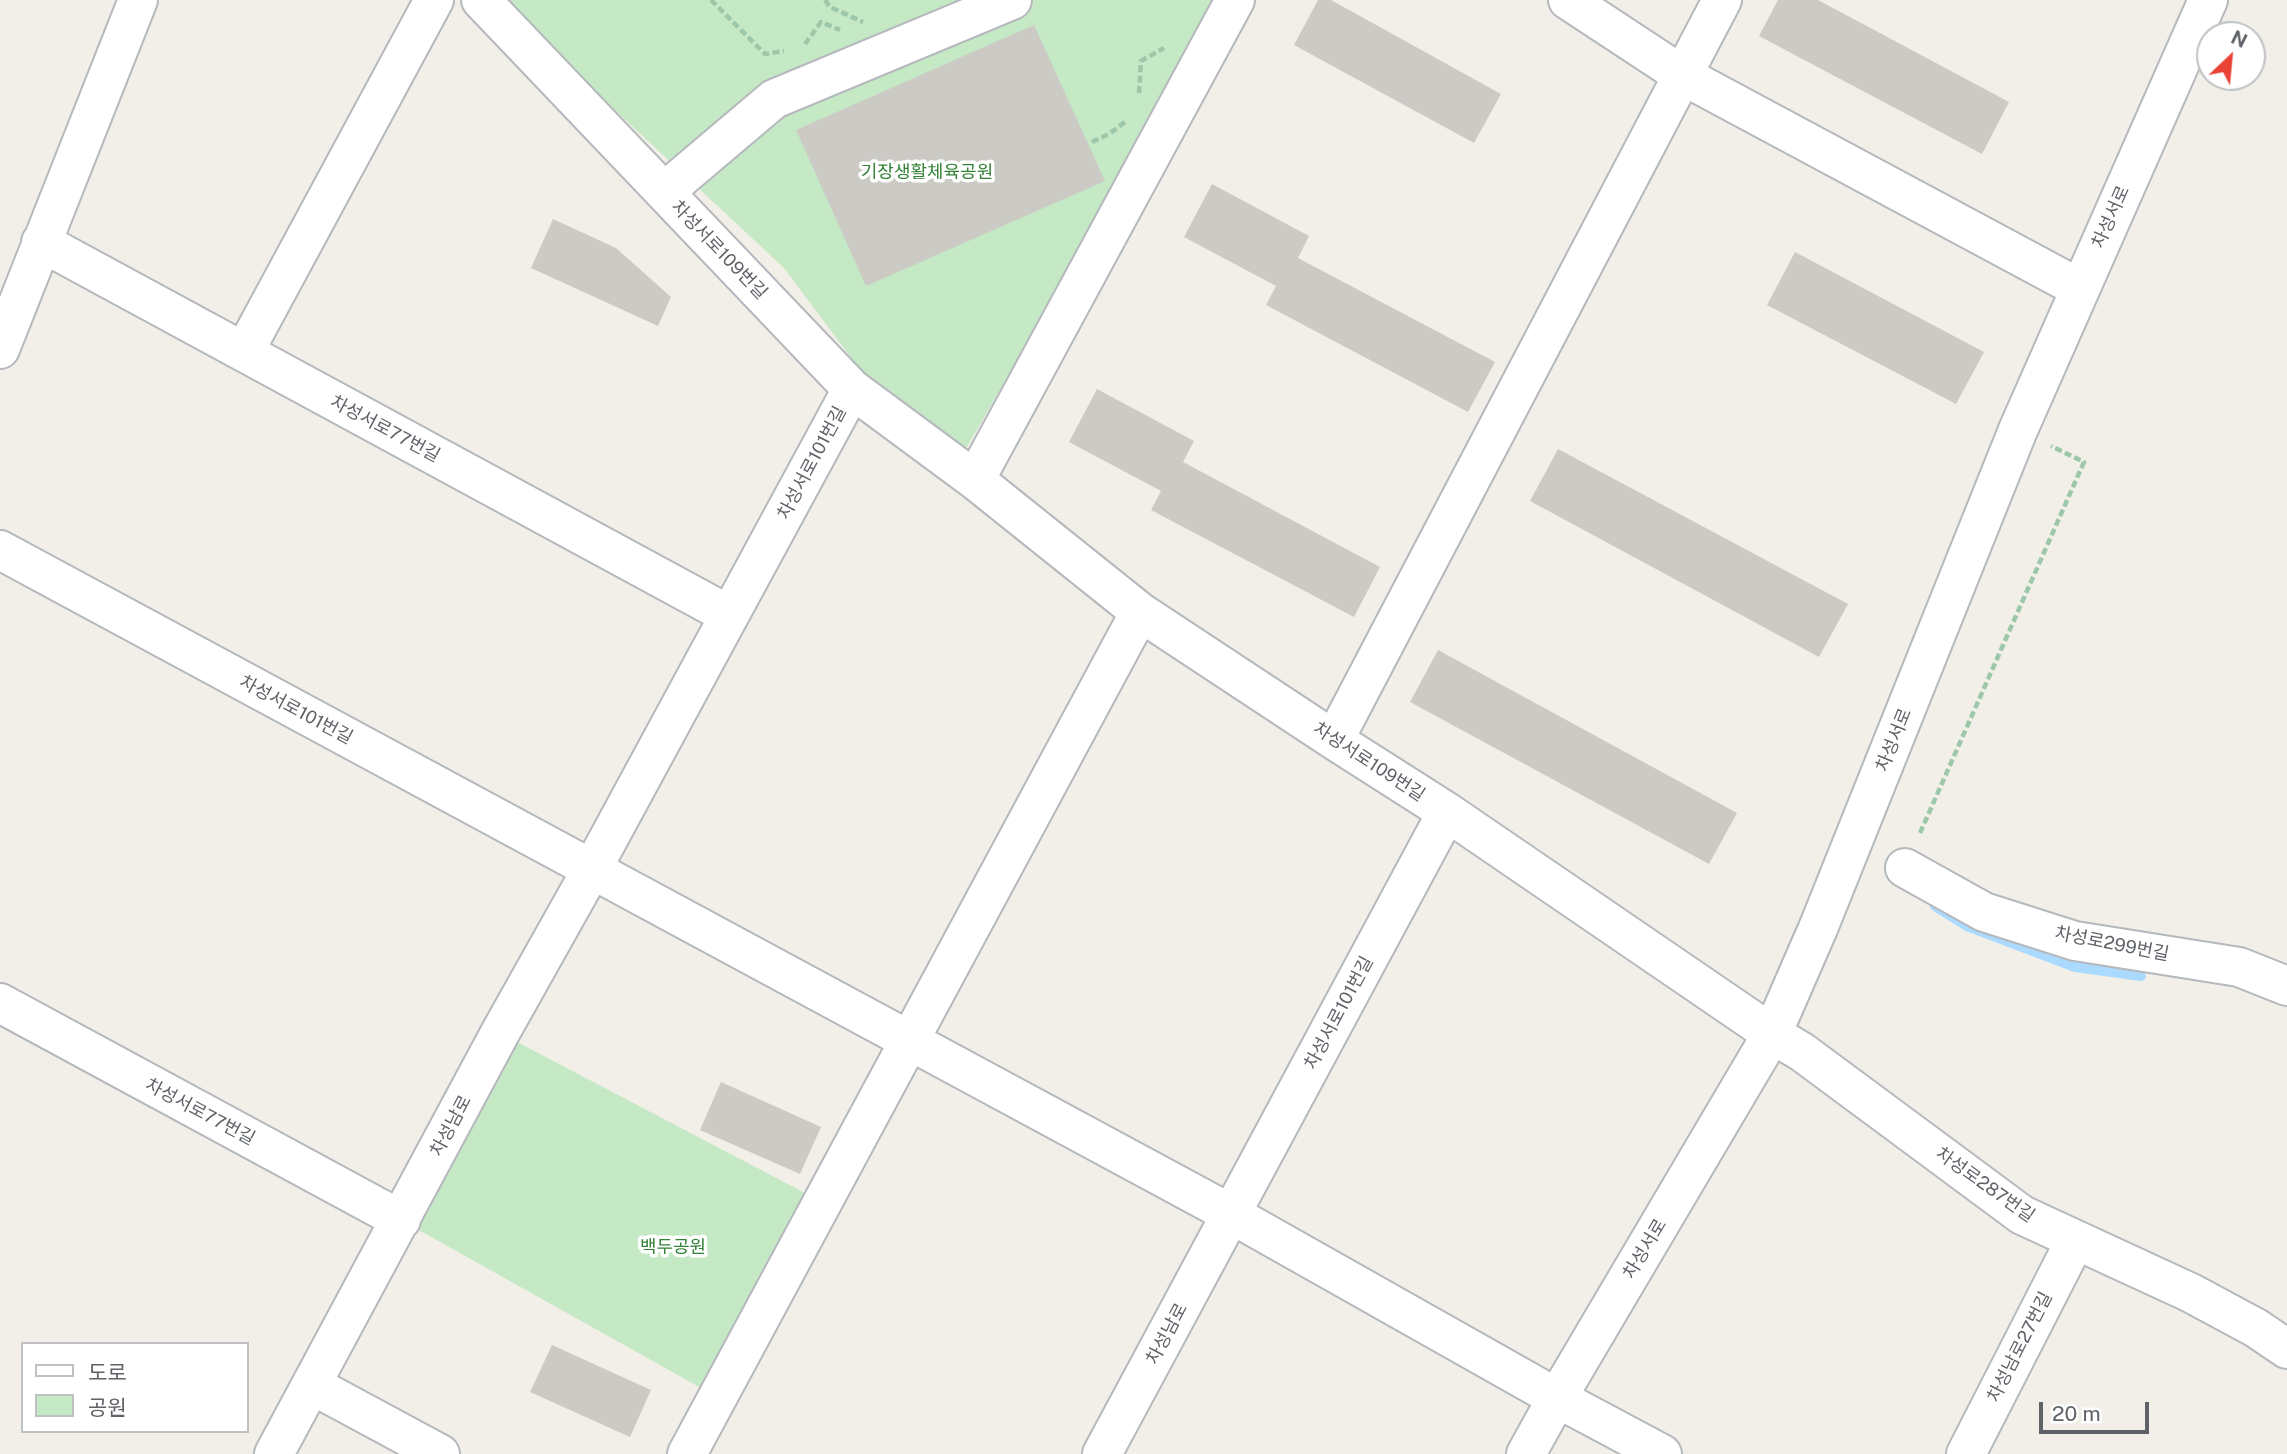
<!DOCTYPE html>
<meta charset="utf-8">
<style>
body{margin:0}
#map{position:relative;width:2287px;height:1454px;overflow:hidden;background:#f1efe8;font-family:"Public Sans","Noto Sans KR",sans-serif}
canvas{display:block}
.legend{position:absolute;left:21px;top:1342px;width:228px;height:91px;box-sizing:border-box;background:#fff;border:2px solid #bfc1c3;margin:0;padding:9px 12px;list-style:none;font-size:21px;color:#5f6368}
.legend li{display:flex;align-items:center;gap:14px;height:35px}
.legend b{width:35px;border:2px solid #bfc1c3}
.north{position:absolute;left:2196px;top:21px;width:70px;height:70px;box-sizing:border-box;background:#fff;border:2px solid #bfc1c3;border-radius:50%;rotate:26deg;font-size:19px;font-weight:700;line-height:28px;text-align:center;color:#5f6368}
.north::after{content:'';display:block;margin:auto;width:24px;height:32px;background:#ea4335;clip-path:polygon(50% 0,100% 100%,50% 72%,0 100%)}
.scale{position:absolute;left:2039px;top:1402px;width:110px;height:32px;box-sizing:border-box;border:4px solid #5f6368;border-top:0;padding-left:9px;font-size:21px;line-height:24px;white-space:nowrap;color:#5f6368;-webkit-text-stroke:5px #fff;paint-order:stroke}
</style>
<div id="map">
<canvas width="2287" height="1454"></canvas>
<ul class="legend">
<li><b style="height:9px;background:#fff"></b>도로</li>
<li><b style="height:19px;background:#c5e8c5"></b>공원</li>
</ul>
<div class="north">N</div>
<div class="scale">20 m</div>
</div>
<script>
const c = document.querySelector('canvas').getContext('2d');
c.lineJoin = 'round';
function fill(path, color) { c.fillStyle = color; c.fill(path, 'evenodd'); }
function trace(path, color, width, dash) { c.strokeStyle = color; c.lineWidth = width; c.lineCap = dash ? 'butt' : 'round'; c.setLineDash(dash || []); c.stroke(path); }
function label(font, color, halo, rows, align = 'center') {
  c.font = font + ' "Public Sans","Noto Sans KR",sans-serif'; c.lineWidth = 7; c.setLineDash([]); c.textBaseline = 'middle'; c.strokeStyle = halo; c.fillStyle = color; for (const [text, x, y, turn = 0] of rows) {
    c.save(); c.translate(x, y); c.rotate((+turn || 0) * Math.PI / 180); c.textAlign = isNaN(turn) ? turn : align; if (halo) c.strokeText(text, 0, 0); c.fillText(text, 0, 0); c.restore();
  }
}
const green = new Path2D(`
 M497,0H1213L1116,189L964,452L858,367L784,268Z
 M500,1033L822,1202L717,1397L401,1220Z`);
const stream = new Path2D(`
 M1935,906L1967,926L2075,967L2141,976`);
const building = new Path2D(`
 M1318,0H1331L1501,94L1474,143L1294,45Z
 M1778,0H1818L2009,102L1982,154L1759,36Z
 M1034,25L1105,181L866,286L796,130Z
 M1212,184L1309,236L1298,258L1495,362L1468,412L1266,305L1276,286L1184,237Z
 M553,219L616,248L671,297L658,326L531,268Z
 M1795,252L1984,352L1956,404L1767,305Z
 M1097,389L1194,441L1183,462L1380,567L1354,617L1151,510L1161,491L1069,442Z
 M1558,449L1848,604L1819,657L1530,501Z
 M1438,650L1737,813L1709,864L1410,702Z
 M721,1082L821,1127L800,1174L700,1130Z
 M552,1345L651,1390L630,1437L530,1392Z`);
const path = new Path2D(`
 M711,0L765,54L784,51
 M825,0L830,7L863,22
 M805,44L821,22L840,30
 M1139,93L1141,61L1164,48
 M1092,142L1109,134L1125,122
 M1920,833L2084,462L2051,446`);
const minor = new Path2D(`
 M481,0L852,389L975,480L1140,612L1334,740L1447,812L1772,1034L1802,1052L2022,1215L2191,1293L2256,1328L2287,1349
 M1568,0L1682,75L2079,288
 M664,192L774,99L1012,0
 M41,242L729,615
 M0,349L138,0
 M244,352L434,0
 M975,480L1235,0
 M0,550L1231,1214L1557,1398L1662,1454
 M1334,740L1722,0
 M1905,868L1984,912L2075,941L2239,967L2287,986
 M0,1003L401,1220
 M312,1385L440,1454
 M274,1454L500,1033L592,869L852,389
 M687,1454L1140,612
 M1102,1454L1447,812
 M1526,1454L1557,1398L1772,1034L1819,926L2018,430L2208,0
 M1966,1454L2075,1241`);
const parkNames = [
 ["기장생활체육공원",927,172],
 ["백두공원",673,1247]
];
const streetNames = [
 ["차성서로",2111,217,-66],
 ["차성서로109번길",719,250,46],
 ["차성서로77번길",385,429,28],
 ["차성서로101번길",812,463,-62],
 ["차성서로101번길",296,710,28],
 ["차성서로",1894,740,-68],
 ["차성서로109번길",1369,762,33],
 ["차성로299번길",2112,944,11],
 ["차성서로101번길",1339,1013,-62],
 ["차성서로77번길",200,1112,28],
 ["차성남로",451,1126,-62],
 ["차성로287번길",1985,1185,35],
 ["차성서로",1645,1249,-59],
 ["차성남로",1167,1334,-62],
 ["차성남로27번길",2020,1347,-63]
];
fill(green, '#c5e8c5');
trace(stream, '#aadaff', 10);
fill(building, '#cccac5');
trace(minor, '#b5b8bc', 42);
trace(path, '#9cc7a9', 4.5, [7, 3.5]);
trace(minor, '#fff', 38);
label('18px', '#348238', '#fff', parkNames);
label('18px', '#5f6368', '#fff', streetNames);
</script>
